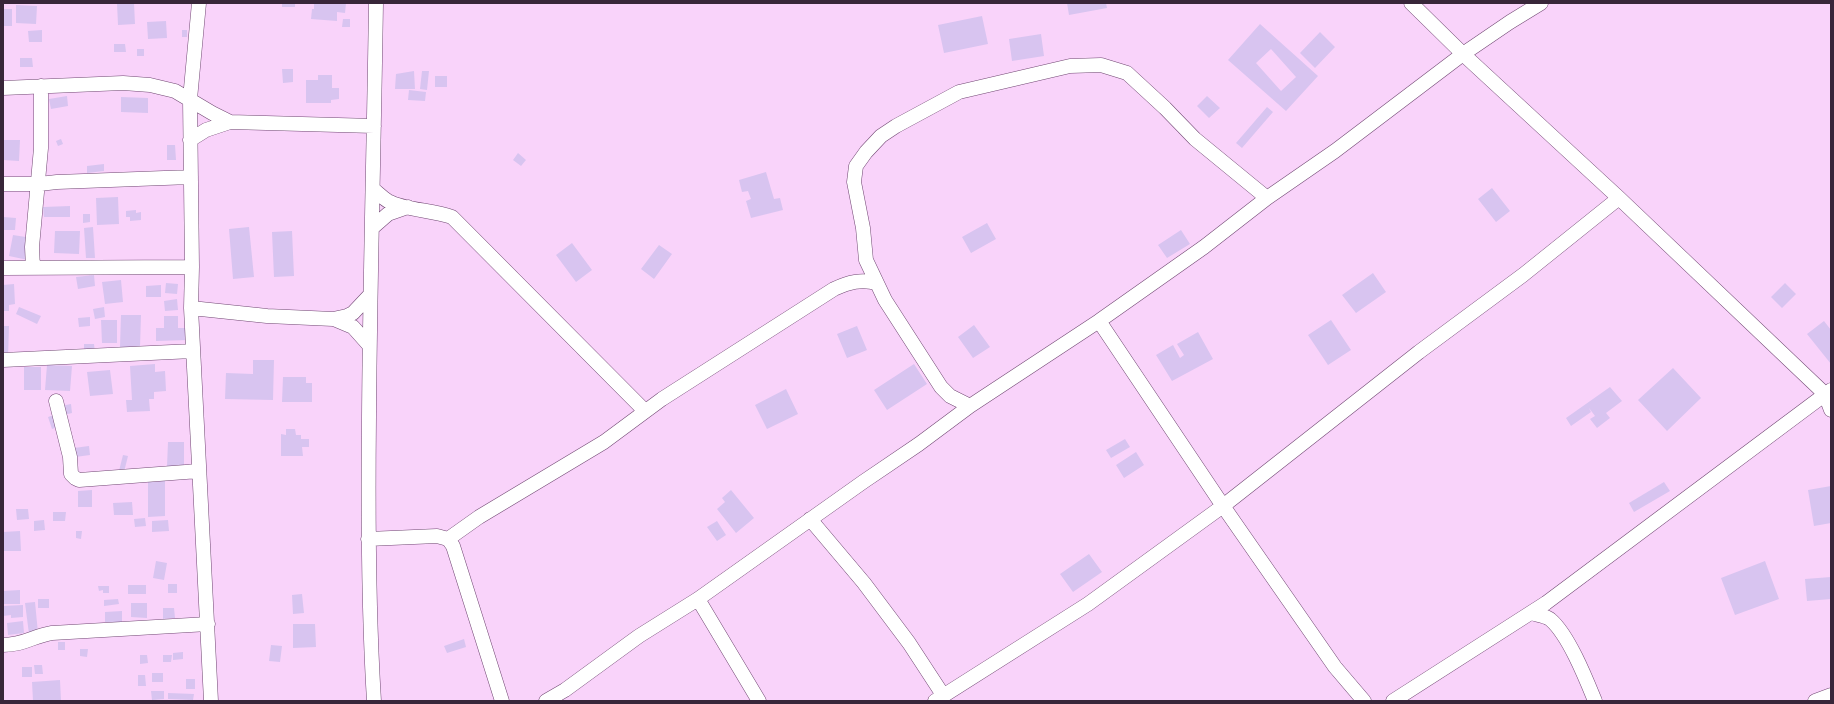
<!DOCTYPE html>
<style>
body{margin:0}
#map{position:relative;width:1834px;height:704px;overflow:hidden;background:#f9d3fa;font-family:Helvetica,sans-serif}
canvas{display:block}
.frame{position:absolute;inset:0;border:4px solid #382639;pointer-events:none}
</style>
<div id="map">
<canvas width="1834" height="704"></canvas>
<div class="frame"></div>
</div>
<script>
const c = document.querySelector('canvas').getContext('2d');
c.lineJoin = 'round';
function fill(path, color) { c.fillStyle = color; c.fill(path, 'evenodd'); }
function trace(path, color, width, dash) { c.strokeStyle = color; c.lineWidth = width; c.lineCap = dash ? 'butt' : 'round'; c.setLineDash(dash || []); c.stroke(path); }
const building = new Path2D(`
 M117,3H134L135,24L118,25Z
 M282,3H295V7H282Z
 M314,3H346L345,13L337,12V21L311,19L312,9H314Z
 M1067,3H1106L1107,8L1069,15Z
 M16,5L37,6L36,24L16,23Z
 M3,9H12V26H3Z
 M982,16L988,44L944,53L938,25Z
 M343,19H350V27H342Z
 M166,21L167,38L148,39L147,22Z
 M1260,24L1318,76L1286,111L1228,60ZM1271,49L1296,77L1281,91L1256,63Z
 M42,30V42H29L28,31Z
 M182,30H187V37H182Z
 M1320,32L1335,47L1315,68L1300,53Z
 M1041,34L1044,56L1012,61L1009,39Z
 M114,44H125L126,52H114Z
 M137,49H144V56H137Z
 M20,58H32L33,67H20Z
 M282,69H293V82L283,83Z
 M414,71L415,89H395L396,74Z
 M422,71H429L427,90L420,89Z
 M318,75H332V88H339V99L331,100V103H306V80H318Z
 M435,76H447V87H435Z
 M409,90L426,92L425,101L408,100Z
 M67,96L68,106L51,109L49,99Z
 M1207,96L1220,108L1209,118L1197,106Z
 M121,97L148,98V113L121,112Z
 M1267,107L1273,112L1242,148L1236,143Z
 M61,139L63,144L58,146L56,141Z
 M3,140H20L19,161L3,160Z
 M167,145H175L176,160H167Z
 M518,153L526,160L521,166L513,160Z
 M104,164V171L87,173V166Z
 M766,172L774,199L780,198L783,210L751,218L746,201L751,199L748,191L742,192L739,180Z
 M1492,188L1510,211L1496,222L1478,199Z
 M118,197L119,224L97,225L96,198Z
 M70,206V217H44L43,207Z
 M136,210V213L141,212V220L130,221V217H126V211Z
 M83,214H90V222L83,223Z
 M3,217L16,218L15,230H3Z
 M987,223L996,239L971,253L962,237Z
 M93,227L95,258H86L84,228Z
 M249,227L254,277L233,279L229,229Z
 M1181,230L1190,244L1167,258L1158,245Z
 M55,231H80L79,254L54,253Z
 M292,231L294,276L274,277L272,232Z
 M13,235L32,238L28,260L9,256Z
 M572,243L592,270L576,282L556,255Z
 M659,245L672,254L654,279L641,269Z
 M1373,273L1386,292L1356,313L1342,295Z
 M94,275L95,286L78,289L76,277Z
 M121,280L123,302L105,304L102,282Z
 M166,283L178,284L177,294L165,293Z
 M1785,283L1796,294L1782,308L1771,297Z
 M14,284L15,304L9,305V311H3V285Z
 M161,285V297H146V286Z
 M177,299L178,310L165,311L164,301Z
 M19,307L41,316L37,324L16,314Z
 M104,307L105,317L95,319L93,309Z
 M121,315H141L140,347H120Z
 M164,316H178V328H189V340L156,341V328H164Z
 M90,317V326L79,327L78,318Z
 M101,320H117V343H102Z
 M1331,320L1351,350L1328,365L1308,335Z
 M1824,321L1831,330V364L1807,334Z
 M974,325L990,347L973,358L958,337Z
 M3,326H9L8,358H3Z
 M857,326L867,350L847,358L837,334Z
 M1198,332L1213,359L1172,381L1156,355L1173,345L1180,358L1184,355L1177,344Z
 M84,344H94L95,353H84Z
 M253,360H274L273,400L225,399L226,373L253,374Z
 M155,364V372L165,371L166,391L154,392V399H149L150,411L127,412L126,400H132L130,366Z
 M914,364L927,384L887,410L874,390Z
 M47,365L72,366L70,391L45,390Z
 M24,367H41V390H24Z
 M1673,368L1701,398L1667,431L1638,400Z
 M110,370L113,394L90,396L87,372Z
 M283,377H306V383H312V402H282Z
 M1610,387L1622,401L1606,413L1610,418L1597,428L1590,419L1595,416L1589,408L1591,412L1571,426L1566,418Z
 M786,389L798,414L767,429L755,405Z
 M71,404L72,413L63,415L61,406Z
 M57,414L61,426L52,429L48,417Z
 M286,429H295L296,435H301V439H309V447H302L303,456H281V434L286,435Z
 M1125,439L1130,447L1111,458L1106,450Z
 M168,442H184V467L167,466Z
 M89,446L90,455L75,457L74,448Z
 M1136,452L1144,465L1124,478L1116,465Z
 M123,455L128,456L123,476L118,475Z
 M165,481V516L148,517V482Z
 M1664,482L1670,491L1634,512L1629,503Z
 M1831,486V523L1814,526L1808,490Z
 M92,490V507H78V491Z
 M731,490L754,518L736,533L717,509L725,502L722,498Z
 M132,502L133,515H114L113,503Z
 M16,509H28L29,519L17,520Z
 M53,512H66L65,521H53Z
 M145,518L146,526L135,527L134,519Z
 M44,520L45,530L34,531V521Z
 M168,520L169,531L152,532V521Z
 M717,521L726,535L717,541L707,527Z
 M20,531L21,551H3V532Z
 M76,531H82L81,539L76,538Z
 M1089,554L1102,572L1073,592L1060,574Z
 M156,561L167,563L164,580L153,578Z
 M1765,561L1779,599L1735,615L1721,578Z
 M1831,577V599L1807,601L1805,579Z
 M168,584H177V593H168Z
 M128,585H146V594H128Z
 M98,586H109V593H103V590L99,591Z
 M20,590V604H3V591Z
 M302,594L304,613L293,614L292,595Z
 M38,599H49V608H38Z
 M118,599L119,604L104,606V600Z
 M35,602L38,633L29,634L25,603Z
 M131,603H147V618L131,617Z
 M23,605V617L11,618V615L3,616V606Z
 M163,608H174L175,618L163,619Z
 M122,611V622H105V612Z
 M23,621L24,633L8,635L7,623Z
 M293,624H315L316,647L293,648Z
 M464,639L466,647L447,653L444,646Z
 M58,642H65V650H58Z
 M271,645L282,646L280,662L269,661Z
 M80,649H88L87,657L80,656Z
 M183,652V659L173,660V653Z
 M140,655H147L148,663L140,664Z
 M163,655H172L171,662H163Z
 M34,665H42L43,674H35Z
 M22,667H32V677H22Z
 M152,673H163V682H152Z
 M138,675H145L146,686H138Z
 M186,679H195V689H186Z
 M60,680L61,701H33L32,682Z
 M151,691H164V699L152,700Z
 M168,693L194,694L193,700L168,699Z`);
const minor = new Path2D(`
 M199,3L190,99L192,267L191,308L211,701
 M1411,3L1463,54L1619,198L1825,394L1831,410
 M3,88L123,83L150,85L175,91L212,113L230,122L374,126
 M190,140L206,130L230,122
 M3,184H39L57,182L191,177
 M373,189C378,193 383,198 388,201C404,210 433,210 452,217L645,411
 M372,228L388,214L408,207
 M3,268L192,267
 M33,268L32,247L41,148V86
 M191,308L267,316L333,319L347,316L353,313L369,296
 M334,319L353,327L369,345
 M1099,321L1223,506L1335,667L1364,701
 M3,360L193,351
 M56,401L70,457L71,474L75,478L79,480L199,471
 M970,406L950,396L941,387L885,300L866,260L863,228L854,182L856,166L866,152L881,136L896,126L959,92L1070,66L1101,65L1127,73L1165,108L1195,139L1267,198
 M810,519L864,583L909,643L943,695
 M368,539L437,536L448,539L453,546L502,701
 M448,539L479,517L604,442L662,399L834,289C849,282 861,279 877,283
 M698,599L759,701
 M1531,613C1537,615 1547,616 1551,620C1569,636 1586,679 1595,701
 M3,645C24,645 33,636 52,633L208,624
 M374,701C368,606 368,512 369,417C370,279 374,141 376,3
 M546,701L565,690L639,636L698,599L863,482L919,444L970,406L1099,321L1204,247L1267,198L1335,151L1463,54L1510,22L1541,3
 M935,701L1088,604L1223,506L1419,352L1523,275L1619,198
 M1393,701L1546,603L1831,390
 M1815,701L1831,695`);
fill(building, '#d8c4f0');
trace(minor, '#714873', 15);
trace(minor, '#fff', 14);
</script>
